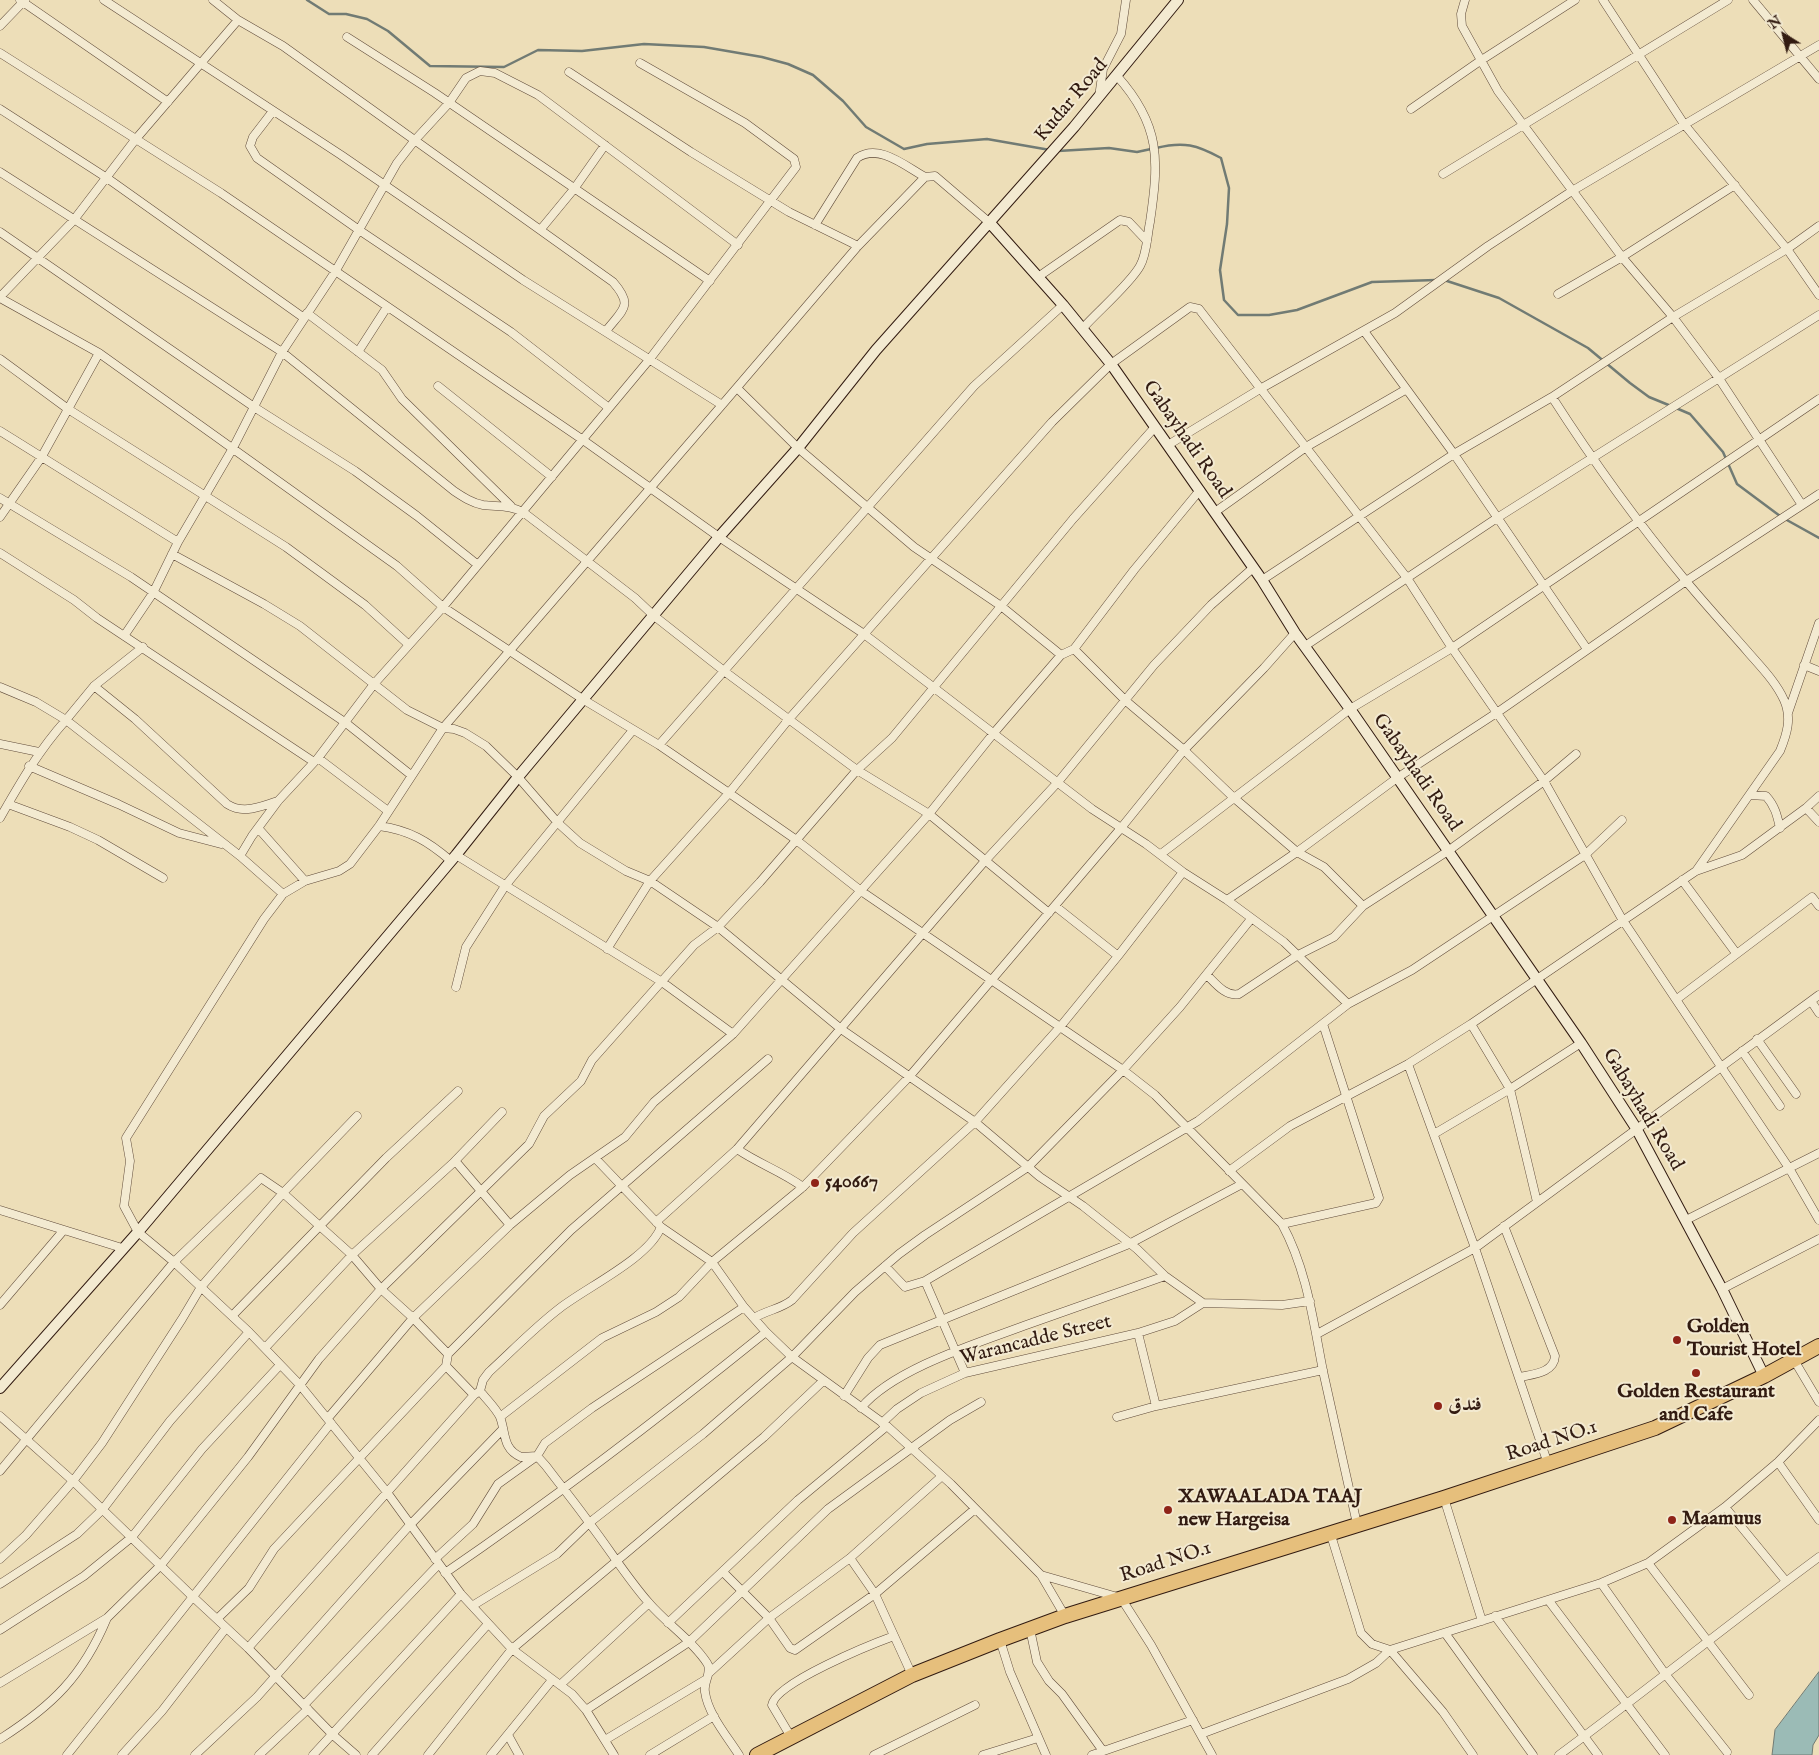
<!DOCTYPE html>
<meta charset="utf-8">
<style>
body{margin:0}
#map{position:relative;width:1819px;height:1755px;overflow:hidden;background:#eddeb8;font-family:"IM FELL English",serif}
canvas{display:block}
.north{position:absolute;left:1759px;top:10px;width:50px;height:50px;-webkit-text-stroke:4px #f3ead1;paint-order:stroke;rotate:324deg;font-size:14px;font-weight:700;line-height:20px;text-align:center;color:#321b11}
.north::after{content:'';display:block;margin:auto;width:18px;height:22px;background:#321b11;clip-path:polygon(50% 0,100% 100%,50% 72%,0 100%)}
</style>
<div id="map">
<canvas width="1819" height="1755"></canvas>
<div class="north">N</div>
</div>
<script>
const c = document.querySelector('canvas').getContext('2d');
c.lineJoin = 'round';
function fill(path, color) { c.fillStyle = color; c.fill(path, 'evenodd'); }
function trace(path, color, width, dash) { c.strokeStyle = color; c.lineWidth = width; c.lineCap = dash ? 'butt' : 'round'; c.setLineDash(dash || []); c.stroke(path); }
function label(font, color, halo, rows, align = 'center') {
  c.font = font + ' "IM FELL English",Amiri,serif'; c.lineWidth = 4; c.setLineDash([]); c.textBaseline = 'middle'; c.strokeStyle = halo; c.fillStyle = color; for (const [text, x, y, turn = 0] of rows) {
    c.save(); c.translate(x, y); c.rotate((+turn || 0) * Math.PI / 180); c.textAlign = isNaN(turn) ? turn : align; if (halo) c.strokeText(text, 0, 0); c.fillText(text, 0, 0); c.restore();
  }
}
const water = new Path2D(`
 M1819,1672V1735L1813,1745L1812,1755H1772L1775,1730Z`);
const stream = new Path2D(`
 M307,0L329,14H346L367,19L388,31L430,66L504,67L538,50L582,51L644,44L704,47L762,57L788,64L813,75L843,101L866,127L904,149L927,144L987,139L1050,150
 M1156,148C1184,141 1197,145 1221,158L1229,188L1227,224L1220,270L1224,300L1238,315H1269L1297,310L1372,282L1436,280
 M1058,151L1109,148L1137,152L1151,149
 M1444,280L1499,298L1588,348L1630,383L1649,397L1671,406
 M1676,408L1690,414L1723,452L1737,484L1780,516
 M1785,519L1819,538`);
const street = new Path2D(`
 M20,0L168,102
 M104,0L341,155L523,280L722,405L443,728L379,826L350,864L339,871L305,881L283,894L264,919L126,1138L130,1161L124,1206L138,1232L174,1262L249,1332L300,1385L386,1491L461,1594L512,1649L572,1694L586,1710L614,1755
 M213,0L238,20
 M1465,0L1461,14L1462,26L1498,91L1622,257L1673,317L1718,377L1802,505
 M1603,0L1684,124L1787,249L1819,295
 M1753,0L1819,79
 M0,26L25,0
 M347,37L435,93L710,281
 M0,53L221,193L583,440L719,537L864,634L1092,809L1146,844L1183,872L1227,900L1284,942L1348,1004
 M569,72L691,152L789,212L858,246
 M1099,97L1103,69L1121,34L1126,0
 M0,109L107,178L304,318
 M1411,109L1480,61L1575,0
 M273,111L253,137L250,146L257,158L359,230L511,332L609,408
 M0,172L282,352L454,491C463,497 472,503 483,505C498,507 509,505 523,512L635,598L653,615L724,671L857,770L929,814L1049,913
 M1443,174L1728,0
 M815,225L857,158C879,143 905,166 925,177
 M541,229L574,189L605,145
 M0,232L254,407L355,471L417,516L478,565
 M1038,277L1120,220L1129,222L1147,241
 M1558,294L1622,257L1735,185
 M0,297L73,221L135,140L238,20L283,46L613,282C634,306 623,309 606,331
 M0,298L99,353L397,566L443,607L584,700L659,745L729,793L795,839L861,891L1123,1070L1155,1095L1282,1224C1307,1270 1313,1320 1323,1371C1334,1422 1346,1473 1357,1524
 M307,313L382,370L402,399L511,506
 M1083,328C1097,312 1130,284 1140,266C1147,254 1147,236 1150,222C1159,160 1161,125 1117,76
 M1364,331L1454,454L1587,649
 M358,352L387,307
 M0,359L68,409L286,547L365,605L409,645
 M438,386L552,477
 M738,389L798,448L914,547L1001,606L1061,655
 M1552,397C1593,461 1637,522 1686,581C1706,605 1727,628 1748,652C1761,667 1776,682 1784,700C1792,718 1787,734 1780,751L1696,871
 M722,405L858,246L925,177L935,176L990,223
 M0,431L178,542
 M1168,445L1260,389L1395,313L1488,246L1572,191L1819,45
 M0,498L131,577L346,723L411,775
 M1215,512L1306,447L1405,390
 M0,517L41,458L99,353
 M0,553L74,600L97,618L314,762
 M172,554L264,604L300,626L407,710L443,728L454,729L465,733L486,746L518,777L558,823L580,843L626,871L650,881L718,927L841,1029L975,1122L1040,1177L1083,1206L1137,1249L1165,1276L1203,1303L1282,1305L1310,1301
 M1262,580L1454,454L1552,397L1673,317L1787,249L1819,226
 M124,636L153,593L178,542L233,448L282,352L335,272L397,163L415,140L449,103L466,78L480,71L495,73L538,95L738,245
 M1305,646L1497,518L1819,315
 M1074,649L1126,701L1184,750L1233,797L1297,852L1324,867L1363,906
 M1804,665L1819,671
 M94,686L135,719L227,804C244,815 261,806 278,801
 M0,687L36,702L66,720L94,686L143,647
 M1788,713L1819,623
 M0,744L39,752
 M659,745L974,386L1063,305
 M318,758L388,811
 M29,766L118,804L179,833L221,844
 M1750,795L1766,796C1775,806 1777,815 1780,828
 M8,804L70,827L98,840L163,878
 M1806,808L1819,822
 M0,818C20,783 39,750 66,720L240,856L283,894
 M379,826C409,830 428,841 451,861
 M258,828L305,881
 M1161,854L1350,709L1452,648L1819,399
 M456,855L662,982L733,1034
 M240,856L252,836L278,801L318,758L374,684L443,607L649,360L796,167L794,159L745,123L640,63
 M1682,880L1736,953
 M1227,900L1297,852L1397,778L1498,712L1686,581L1819,494
 M1055,906L1118,956
 M607,949L650,881L729,793L789,719L1052,422L1111,364L1190,307L1199,309L1407,578L1452,648L1544,781L1622,919L1789,1168L1819,1220
 M1207,975C1216,984 1226,997 1239,994L1298,955L1334,937L1363,906L1448,851L1544,781L1576,754
 M456,987L466,947L505,886L633,730
 M1677,999L1812,897L1819,906
 M1811,1001L1819,1013
 M1757,1039L1796,1094
 M1742,1051L1780,1106
 M1408,1064L1475,1248L1548,1464
 M1434,1134L1510,1089L1581,1043
 M737,1149C759,1164 781,1171 803,1187
 M595,1158L661,1227L712,1262L744,1307L766,1332L792,1357L887,1426L951,1484L1041,1575L1065,1616
 M453,1163L502,1112
 M1229,1171L1290,1126L1408,1064L1471,1024
 M1537,1202L1510,1089L1471,1024L1696,871L1742,855L1806,808L1819,796
 M0,1210L122,1248
 M1686,1220L1819,1153
 M656,1222L737,1149L984,862L1058,782L1154,665L1211,605L1253,568
 M1282,1224L1376,1203L1379,1198L1323,1024
 M1504,1226L1555,1356C1554,1373 1533,1374 1520,1377
 M661,1227C649,1258 587,1287 560,1308C535,1327 512,1351 489,1372L483,1380L480,1391C486,1399 496,1408 500,1417C506,1432 502,1449 521,1457L537,1456L546,1466C561,1486 576,1504 590,1524C610,1550 627,1578 649,1603C667,1624 692,1640 707,1663C713,1671 703,1682 705,1692C708,1714 727,1736 739,1755
 M885,1266L905,1287L925,1281L1198,1121L1348,1004L1412,970L1585,855L1622,820
 M925,1281L965,1373
 M1722,1289L1819,1239
 M0,1305L63,1231
 M232,1316L386,1158L458,1091
 M754,1318C767,1310 781,1309 792,1300L853,1233L975,1122L1060,1027L1118,956L1183,872
 M1138,1333L1156,1406L1323,1370
 M1317,1334L1475,1248L1819,995
 M265,1348L352,1255L453,1163H457L510,1225
 M1794,1360L1819,1402
 M446,1366L474,1395
 M844,1396L868,1358L880,1345L1129,1244L1242,1184
 M861,1408C894,1368 981,1342 1029,1324C1074,1308 1120,1292 1165,1276
 M0,1416L73,1481L192,1596L248,1648L333,1735L356,1755
 M500,1417L602,1338L656,1312L679,1297L712,1262L803,1187L909,1077L1121,828L1184,750L1264,668L1295,633
 M1117,1417L1156,1406
 M328,1418L413,1318L510,1225L570,1175L625,1137L654,1102L733,1034L929,814L993,734L1061,655L1074,649L1134,570L1200,490
 M882,1423L897,1409L921,1393L965,1373L1138,1333L1175,1321L1203,1303
 M1778,1462L1819,1520
 M0,1471L174,1262L261,1178L283,1193L352,1255L381,1289L413,1318L448,1354
 M1444,1498L1482,1621
 M1725,1507L1785,1580
 M1330,1532L1361,1633L1372,1644L1390,1650L1443,1712L1473,1755
 M850,1558L875,1594L912,1675
 M0,1559L26,1535L73,1481L102,1443L182,1319L201,1287L283,1193L357,1116
 M435,1559L473,1524L498,1484L537,1456L545,1443L592,1408L744,1307
 M1648,1563L1749,1695
 M723,1572L769,1618L790,1648L795,1650L875,1594L975,1509
 M445,1573C556,1497 662,1416 766,1332
 M1041,1575L1121,1598L1151,1645L1212,1755
 M1601,1583L1666,1675L1727,1752
 M0,1584L77,1534L103,1509L170,1421L249,1332
 M1549,1601L1665,1755
 M472,1606L557,1554L589,1523L703,1434L792,1357L855,1292L899,1254L925,1235L1028,1167L1123,1070L1180,1007L1251,919
 M1495,1616L1598,1755
 M217,1619L249,1588L274,1549L303,1518L446,1366L448,1354L571,1230L768,1059
 M668,1623L798,1500L887,1426
 M1030,1629L1037,1662L1049,1681L1062,1694L1103,1751
 M0,1630L84,1576L132,1537L202,1449L280,1365
 M1445,1633L1533,1755
 M1000,1640L1010,1672L1046,1755
 M248,1648L474,1395L480,1391
 M709,1673L769,1618L850,1558L942,1476
 M0,1683L107,1618L161,1565L248,1457L319,1359L381,1289L529,1144L544,1116L581,1081L592,1060L694,945L718,927L760,882L857,770L892,738L1073,519L1155,427
 M560,1685L649,1603
 M304,1705L439,1564
 M586,1710L689,1642L828,1509L950,1420L981,1402
 M1201,1734L1348,1679L1376,1663L1390,1650L1601,1583L1648,1563L1725,1507L1778,1462L1819,1420
 M508,1735L519,1755
 M791,1737L772,1705C775,1683 872,1644 894,1636
 M0,1739C52,1706 83,1676 107,1618
 M605,1740L705,1680
 M67,1755L331,1423
 M122,1755L162,1711L226,1628
 M195,1755L257,1697L409,1526L501,1431
 M259,1755L308,1709
 M313,1755L461,1594
 M372,1755L488,1624
 M428,1755L512,1649L764,1437L823,1381
 M491,1755L552,1680
 M650,1755L714,1716
 M874,1755L975,1705
 M983,1755L1038,1738
 M1092,1755L1193,1720
 M1559,1755C1647,1690 1731,1622 1819,1557`);
const secondary = new Path2D(`
 M990,223L1063,305L1111,364L1262,580L1295,633L1350,709L1581,1043L1636,1128L1722,1289L1764,1376
 M0,1388L138,1232L456,855L518,777L719,537L798,448L876,350L1074,127L1178,0`);
const highway = new Path2D(`
 M757,1755L912,1675L1000,1640L1065,1616L1444,1498L1655,1428L1764,1376L1819,1346`);
const markers = [
 [815,1183,5,"#8f2418"],
 [1677,1340,5,"#8f2418"],
 [1696,1373,5,"#8f2418"],
 [1438,1406,5,"#8f2418"],
 [1168,1510,5,"#8f2418"],
 [1672,1520,5,"#8f2418"]
];
const streetNames = [
 ["Kudar Road",1072,101,-50],
 ["Gabayhadi Road",1186,440,55],
 ["Gabayhadi Road",1416,773,55],
 ["Gabayhadi Road",1642,1110,59],
 ["Warancadde Street",1036,1341,-14],
 ["Road NO.1",1552,1442,-18],
 ["Road NO.1",1166,1563,-18]
];
const poiNames = [
 ["540667",825,1183],
 ["Golden",1687,1328],
 ["Tourist Hotel",1687,1351],
 ["Golden Restaurant",1696,1393,"center"],
 ["and Cafe",1696,1416,"center"],
 ["فندق",1448,1406],
 ["XAWAALADA TAAJ",1178,1498],
 ["new Hargeisa",1178,1521],
 ["Maamuus",1682,1520]
];
fill(water, '#9bbbb6');
trace(water, '#717b74', 1);
trace(stream, '#717b74', 2.5);
trace(street, '#614c3b', 9);
trace(secondary, '#321b11', 12);
trace(highway, '#321b11', 16);
trace(street, '#f3ead1', 8);
trace(secondary, '#f3ead1', 10);
trace(highway, '#e6bf7c', 14);
for (const [x, y, r, color] of markers) { const dot = new Path2D(); dot.arc(x, y, r, 0, 2 * Math.PI); c.fillStyle = color; c.fill(dot); trace(dot, '#f3ead1', 2); }
label('20px', '#321b11', '#f3ead1', streetNames);
label('bold 20px', '#321b11', '#f3ead1', poiNames, 'left');
</script>
